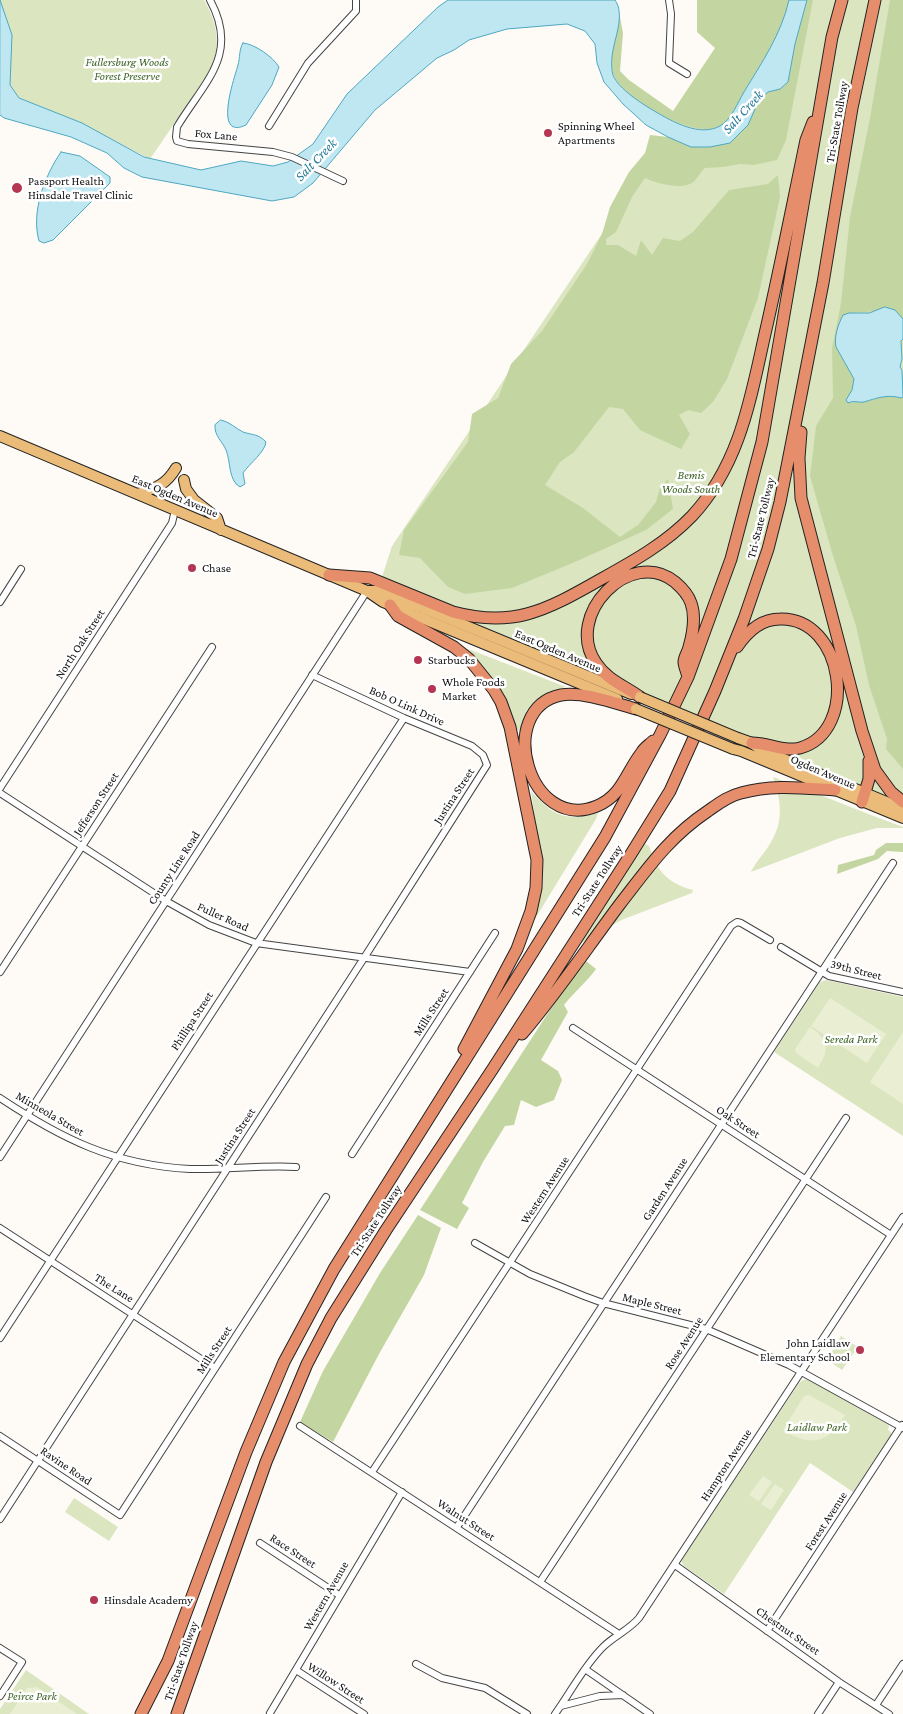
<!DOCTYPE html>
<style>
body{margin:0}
canvas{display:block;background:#fefbf6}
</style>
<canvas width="903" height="1714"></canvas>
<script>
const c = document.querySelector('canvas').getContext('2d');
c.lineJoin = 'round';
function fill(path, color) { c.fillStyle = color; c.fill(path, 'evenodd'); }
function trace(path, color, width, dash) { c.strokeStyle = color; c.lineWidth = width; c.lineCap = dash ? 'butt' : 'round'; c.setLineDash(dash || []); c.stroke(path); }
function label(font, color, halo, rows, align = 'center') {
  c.font = font + ' "Crimson Pro",serif'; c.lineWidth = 5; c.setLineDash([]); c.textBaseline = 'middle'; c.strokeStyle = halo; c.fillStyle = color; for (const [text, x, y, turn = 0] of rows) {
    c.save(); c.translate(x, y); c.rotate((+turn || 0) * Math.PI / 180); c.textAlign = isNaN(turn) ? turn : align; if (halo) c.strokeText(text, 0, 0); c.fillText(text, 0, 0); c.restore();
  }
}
const green = new Path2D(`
 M0,0H204C213,15 219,33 216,51C213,69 200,84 191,99C177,119 164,139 150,159L82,124L19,98L10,86Z
 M759,0H903V803L627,686L589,668L539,650L478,624L382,577L392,546Z
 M464,648L471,650L566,687C550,690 532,699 525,714C522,719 522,725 520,730H516C504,691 494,676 464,648Z
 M773,777C817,793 859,811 903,827V828H877L840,838L751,872C756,861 765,853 771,842C784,821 781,800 773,777Z
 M531,791C553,816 566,822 598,813L596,819L535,919L543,878Z
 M642,842L649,846C657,871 667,883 693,890L692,893L624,919L590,936L569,954Z
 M826,980L903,997V1136L774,1052L820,982Z
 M841,1336L858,1347L842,1370L827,1360Z
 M807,1379L889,1425L888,1430L891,1432V1435L853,1492L810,1463L724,1594L684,1566L681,1561L799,1383L803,1380Z
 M74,1498L118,1527L109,1541L65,1512Z
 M26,1670L89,1714H0V1709Z`);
const forest = new Path2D(`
 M697,0H789C781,35 762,61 744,92C738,102 731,120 721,126C697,141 623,100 614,76C607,58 617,30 619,12L623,33L620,71L629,80L673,111L715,48L697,32Z
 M807,0H813L786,140L777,160L754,165L740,164L723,167L705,168C700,172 697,180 692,183C681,190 655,183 645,178L632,197L616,232L606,239V245H618L636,256L641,240L652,255L663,238L680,241L693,232L729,190L768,184L778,175L780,197L758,298L727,379L713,402L701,413L688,410L679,415L690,434L681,449L640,430L623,409L609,407L574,452L560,462L545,485L583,508L620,537L638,525L656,502L660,488L668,479L673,509L646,530L575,562L512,588L465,594L448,587L420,558L399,555L404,530L468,442L472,414L498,398L511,364L542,331L587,264L602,234L610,207L629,172L645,153L650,135L668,137L692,147L730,143L759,100L768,92L780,89L788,82L795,44Z
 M890,0H903V319L895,310L849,313L836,347L854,379L852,390L846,400C851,401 857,402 862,402C877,401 883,392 901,398L903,397V769L886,749L887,739L869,685L856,626L833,556L810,476L816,426L833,398L832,348L841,303L850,217L870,118Z
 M886,843H903V852L887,851L878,859L837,874L838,865L874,855L876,850Z
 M586,961L596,969C586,983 575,991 564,1005L568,1012L541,1060L558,1071L562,1080L554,1100L536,1107L521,1100L514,1125L505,1126L483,1162L462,1203L469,1208L457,1229L420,1210L576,970Z
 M418,1215L441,1228L424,1275L379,1354L333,1442L300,1422L323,1371L380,1273Z`);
const pitch = new Path2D(`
 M830,998L886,1034L867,1063L811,1026Z
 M810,1027C829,1040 830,1049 818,1068L796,1053L795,1049Z
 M903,1032V1104L870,1082Z
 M809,1395L845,1415C828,1444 811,1447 783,1430L804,1396Z
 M763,1476L772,1482L759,1501L749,1495Z
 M775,1484L784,1490L771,1510L761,1504Z
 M37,1687L77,1714H10L27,1688Z`);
const water = new Path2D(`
 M0,0L12,35L10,85L19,98L82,123L144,157L201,170L241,161L273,166L288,162L313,144L347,94L438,7L448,0H615C617,3 619,7 619,11C622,30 607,53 613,75C618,89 644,105 656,112C673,122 700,137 720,126C731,120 738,102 744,92C762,62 781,35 789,0H807L795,44L788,82L780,89L768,92L759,100L748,125L730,143L710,147H691L668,137L646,125L623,104L604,82L597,63L595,44L585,31L567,24L507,29L469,40L454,50L437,58L375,110L313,183L294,197L272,201L142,177L124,168L107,153L71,137L4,118L0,115Z
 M243,43C255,44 273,57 279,67L272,85L246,125C212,141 235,76 238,65C240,58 239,49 243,43Z
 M61,152L80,156L110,177V183L53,240L44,243L39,241C31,212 44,177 61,152Z
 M885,307L895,310L903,319V339L901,341L902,359L900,367L902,370L903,397L901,398C888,394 877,398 864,402C858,403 854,400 848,403L846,400L852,390L854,379L836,347C834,336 838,325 843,315L849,313H869Z
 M221,420C230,422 235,428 243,432C252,435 259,434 266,442C265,452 250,463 243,473L245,484L240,487C228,480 231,462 226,450C223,442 214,436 215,425Z`);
const minor = new Path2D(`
 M210,0C240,55 204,82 177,127L176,137L177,141L188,144L273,152L292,157L343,181
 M669,0L671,14L669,63L687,74
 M269,126L308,63L356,11V0
 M0,602L21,569
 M0,788L172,523L175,510
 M0,793L166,901L209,925L256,943L470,972
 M781,947L829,976L903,992
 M0,972L212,647
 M573,1028L891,1235
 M0,1098C62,1139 114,1165 190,1169C225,1170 261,1165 296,1167
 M352,1154L495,933
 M0,1157L367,591
 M0,1228L215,1368
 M475,1243L530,1274L584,1296L603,1303L706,1329L789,1365L903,1428
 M0,1338L404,718
 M300,1426L619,1634
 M0,1436L120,1515L326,1197
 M372,1472L731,926L737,922L741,923L770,940
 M0,1519L364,958L487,765L483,755L472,746L404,718L312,675
 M457,1527L893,863
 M260,1543L339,1595
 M675,1565L839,1682L889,1714
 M540,1582L846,1118
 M767,1631L902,1425
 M0,1648L22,1662L0,1696
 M416,1664L442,1678L485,1688L527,1714
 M585,1669L650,1714
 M296,1670L364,1714
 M876,1705L903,1664
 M561,1706L600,1696L623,1695
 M270,1713L402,1492
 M555,1714C571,1692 583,1667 603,1647C614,1636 629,1630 639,1618L903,1217
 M818,1714L839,1682`);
const primary = new Path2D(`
 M0,436L367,591L383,602L617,699
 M184,480L186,489L194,500L217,518L221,530
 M138,494C156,488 166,485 176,468
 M367,591H382L631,694
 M738,738L752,743L760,749L903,809
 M733,749L741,751L903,818`);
const motorway = new Path2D(`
 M801,432L799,458L801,498L862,731L875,770L891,792L903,802
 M329,575L370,578L453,612C512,628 545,611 596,582C630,563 664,545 692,516C742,462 751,394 767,325C781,263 793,202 806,140L813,122
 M390,605L398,616L454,647L469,659L494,690L501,702L510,727L537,860L536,888L531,911L517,949L464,1049
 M737,647C747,632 761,619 780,619C844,617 860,731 800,748C783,752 769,743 752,743
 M640,697C625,686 607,680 596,663C563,615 631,546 675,582C682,588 688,594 691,603C696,617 693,633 689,647C688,652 684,657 684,662C684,666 687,672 688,677
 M636,709C615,703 582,691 561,695C494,709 529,834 597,806C623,795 626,772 642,752C644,748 649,745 653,741
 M862,802L869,779V761
 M522,1034C557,993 587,948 620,904C648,868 669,837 708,811C718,804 728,796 741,793C772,784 803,788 835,790
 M141,1714L168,1661L246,1452L284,1362L334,1269L605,837L660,735L688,677L731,559L762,442L832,37L842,0
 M177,1714L266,1462L307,1364L331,1318L386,1230L492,1070L631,854L670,791L715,691L744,619L768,549L780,502L823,283L852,108L875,0`);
const primaryBridge = new Path2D(`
 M640,697L738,738
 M636,709L733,749`);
const markers = [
 [548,133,5,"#b43652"],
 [17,188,6,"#b43652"],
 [192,568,5,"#b43652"],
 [418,660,5,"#b43652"],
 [432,689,5,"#b43652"],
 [860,1350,5,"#b43652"],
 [94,1600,5,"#b43652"]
];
const parkNames = [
 ["Fullersburg Woods",127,62],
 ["Forest Preserve",127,76],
 ["Bemis",691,475],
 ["Woods South",691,489],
 ["Sereda Park",851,1039],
 ["Laidlaw Park",817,1427],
 ["Peirce Park",32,1696]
];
const streetNames = [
 ["Tri-State Tollway",837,122,-80],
 ["Fox Lane",216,135,5],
 ["East Ogden Avenue",175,496,23],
 ["Tri-State Tollway",761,518,-76],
 ["North Oak Street",80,644,-57],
 ["East Ogden Avenue",558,651,23],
 ["Bob O Link Drive",407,706,24],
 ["Ogden Avenue",823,772,23],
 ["Justina Street",454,796,-57],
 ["Jefferson Street",96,804,-57],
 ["County Line Road",174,868,-57],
 ["Tri-State Tollway",597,881,-57],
 ["Fuller Road",223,917,24],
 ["39th Street",856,970,14],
 ["Mills Street",431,1012,-57],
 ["Phillipa Street",192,1021,-57],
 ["Minneola Street",50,1114,30],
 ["Oak Street",738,1122,33],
 ["Justina Street",235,1136,-57],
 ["Garden Avenue",665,1189,-57],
 ["Western Avenue",545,1190,-57],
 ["Tri-State Tollway",376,1221,-57],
 ["The Lane",114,1288,32],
 ["Maple Street",652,1304,14],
 ["Rose Avenue",684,1343,-57],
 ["Mills Street",214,1350,-57],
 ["Hampton Avenue",726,1465,-57],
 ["Ravine Road",66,1466,34],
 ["Walnut Street",466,1520,33],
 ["Forest Avenue",826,1521,-57],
 ["Race Street",293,1551,33],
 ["Western Avenue",326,1596,-60],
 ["Chestnut Street",788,1631,35],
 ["Tri-State Tollway",181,1661,-71],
 ["Willow Street",336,1683,33]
];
const poiNames = [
 ["Spinning Wheel",558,126],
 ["Apartments",558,140],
 ["Passport Health",28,181],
 ["Hinsdale Travel Clinic",28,195],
 ["Chase",202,568],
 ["Starbucks",428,660],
 ["Whole Foods",442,682],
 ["Market",442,696],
 ["John Laidlaw",850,1343,"right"],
 ["Elementary School",850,1357,"right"],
 ["Hinsdale Academy",104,1600]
];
const waterNames = [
 ["Salt Creek",743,112,-48],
 ["Salt Creek",316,160,-46]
];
fill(green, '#dbe6c1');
fill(forest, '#c3d6a2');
fill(pitch, '#eaeed2');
fill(water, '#bfe7f1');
trace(water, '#4da7c1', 1);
trace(minor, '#444', 8);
trace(primary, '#222', 12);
trace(motorway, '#222', 13);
trace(minor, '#fff', 6);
trace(primary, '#ebbb79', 10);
trace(motorway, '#e68e6c', 11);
trace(primaryBridge, '#222', 12, []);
trace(primaryBridge, '#ebbb79', 10);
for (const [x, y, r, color] of markers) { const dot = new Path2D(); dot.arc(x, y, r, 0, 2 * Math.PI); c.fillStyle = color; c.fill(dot); trace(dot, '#fff', 2); }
label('italic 12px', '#3e6326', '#fff', parkNames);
label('12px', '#111', '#fff', streetNames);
label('12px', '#111', '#fff', poiNames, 'left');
label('italic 14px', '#257a98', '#fff', waterNames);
</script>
